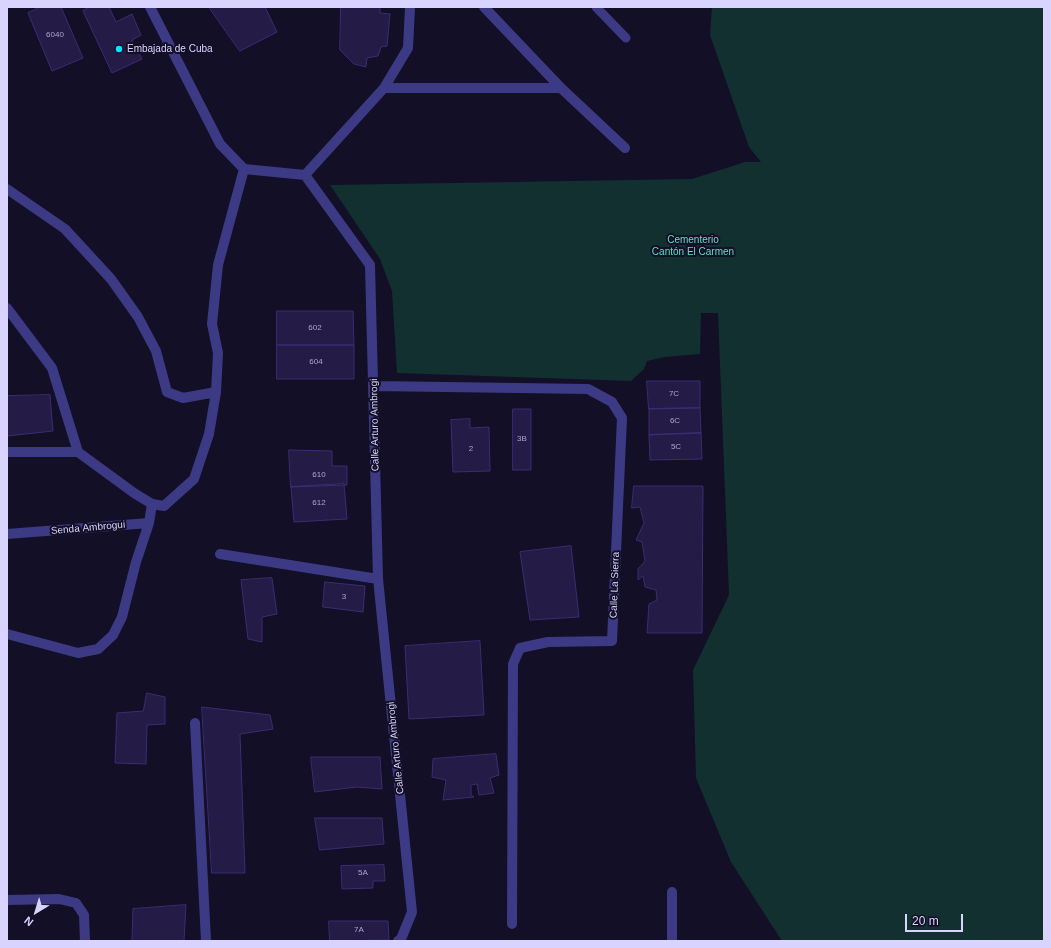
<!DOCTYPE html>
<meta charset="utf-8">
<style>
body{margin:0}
#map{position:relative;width:1051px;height:948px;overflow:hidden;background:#130f26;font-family:Helvetica,sans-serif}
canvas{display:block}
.frame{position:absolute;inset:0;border:8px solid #d9d4ff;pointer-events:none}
.north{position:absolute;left:16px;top:892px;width:40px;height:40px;-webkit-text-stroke:3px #130f26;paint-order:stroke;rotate:218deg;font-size:11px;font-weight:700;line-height:16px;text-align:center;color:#d9d4ff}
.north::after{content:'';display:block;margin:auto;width:14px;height:18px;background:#d9d4ff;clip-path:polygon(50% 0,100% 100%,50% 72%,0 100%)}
.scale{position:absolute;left:905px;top:914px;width:58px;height:18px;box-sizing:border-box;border:2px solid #d9d4ff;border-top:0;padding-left:5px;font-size:12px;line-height:14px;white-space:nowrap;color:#d9d4ff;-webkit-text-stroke:3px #130f26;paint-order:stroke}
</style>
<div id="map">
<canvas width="1051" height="948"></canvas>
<div class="frame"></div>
<div class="north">N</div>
<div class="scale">20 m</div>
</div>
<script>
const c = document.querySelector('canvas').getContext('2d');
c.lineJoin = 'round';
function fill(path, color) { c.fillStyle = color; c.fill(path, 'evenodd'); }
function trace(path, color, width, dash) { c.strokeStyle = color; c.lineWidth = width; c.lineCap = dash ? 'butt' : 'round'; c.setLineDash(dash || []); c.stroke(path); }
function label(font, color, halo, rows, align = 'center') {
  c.font = font + ' Helvetica,sans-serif'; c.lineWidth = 4; c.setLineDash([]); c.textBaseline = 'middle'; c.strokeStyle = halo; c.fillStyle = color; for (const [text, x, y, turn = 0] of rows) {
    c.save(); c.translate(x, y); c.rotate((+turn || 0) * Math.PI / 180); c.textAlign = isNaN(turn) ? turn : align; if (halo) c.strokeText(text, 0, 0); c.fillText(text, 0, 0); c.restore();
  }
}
const green = new Path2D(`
 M712,7H1044V941H782L731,862L696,778L693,670L729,595L718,313H701L700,354L665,357L647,361L644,369L631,381L397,373L392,291L380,259L330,185L692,179L745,162H761L749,147L710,35Z`);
const building = new Path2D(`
 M41,7H61L83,58L52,71L28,13Z
 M90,7H109L116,22L132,14L141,35L132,40L142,59L112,73L83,11Z
 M209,7H265L277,32L240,51Z
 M341,7H380V13L390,14L387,46L381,47L378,56L367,58L366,67L354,64L340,50Z
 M277,311H353L354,345H277Z
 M277,345H354V379H277Z
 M647,381H700V408L649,409Z
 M50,395L53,431L7,436V396Z
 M700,408L701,433L649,435V409Z
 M513,409H531V470H513Z
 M470,419V428L489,427L490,471L453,472L451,420Z
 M701,433L702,459L650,460L649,435Z
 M289,450L332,451V466H347V485L291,487Z
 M344,484L347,519L294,522L291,487Z
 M634,486H703L702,633H647L649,604L657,600L656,590L645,587L643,576L638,580V569L645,561L642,542L636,540L644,523L640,507L632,508Z
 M571,546L579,617L530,620L520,552Z
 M272,578L277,614L262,617V642L248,639L241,580Z
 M325,582L365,586L363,612L323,607Z
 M480,641L484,715L409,719L405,646Z
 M147,693L165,697V724L147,725L146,764L115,763L117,713L143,711Z
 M202,707L270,715L273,729L240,734L245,873H212Z
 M496,754L499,775L490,778L494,793L479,795L477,784L471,785V795L474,797L443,800L446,780L432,777L433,759Z
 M311,757H380L382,789L357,787L315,792Z
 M315,818H382L384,844L320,850Z
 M384,865L385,881H373V888L342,889L341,866Z
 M186,905L184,941H132L133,909Z
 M329,921H388L389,940L330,941Z`);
const service = new Path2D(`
 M596,7L626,38`);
const minor = new Path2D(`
 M150,7L220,144L244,169L305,175L370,265L378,579L412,912L401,939L398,941
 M384,88H561L484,7
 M561,88L625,148
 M305,175L384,88L408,48L410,7
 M7,189L65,229L111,279L138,317L156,351L167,392L183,398L216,392
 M7,308L52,368L78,452
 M374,386L588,389L612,402L622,418L612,641L548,642L520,648L513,664L512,924
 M7,452H78L134,493L152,504L164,506L194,479L209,434L216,392L218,353L212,324L218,265L244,169
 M7,534L149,523L152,504
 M220,554L378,579
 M7,634L78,653L98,649L113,635L122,617L136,562L149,523
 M195,723L206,941
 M672,892V941
 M7,900L59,899L76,903L84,915L85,941`);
const markers = [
 [119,49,4,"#00e5ff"]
];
const numberNames = [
 ["6040",55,35],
 ["602",315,328],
 ["604",316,362],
 ["7C",674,394],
 ["6C",675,421],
 ["3B",522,439],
 ["5C",676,447],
 ["2",471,449],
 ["610",319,475],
 ["612",319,503],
 ["3",344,597],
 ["5A",363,873],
 ["7A",359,930]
];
const poiNames = [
 ["Embajada de Cuba",127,49]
];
const parkNames = [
 ["Cementerio",693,240],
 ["Cantón El Carmen",693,252]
];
const streetNames = [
 ["Calle Arturo Ambrogi",375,425,-91],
 ["Senda Ambrogui",88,528,-5],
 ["Calle La Sierra",615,585,-88],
 ["Calle Arturo Ambrogi",396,748,-96]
];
fill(green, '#12302f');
fill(building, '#241b47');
trace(building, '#3b2d73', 1);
trace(service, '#3d3a85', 9);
trace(minor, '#3d3a85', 10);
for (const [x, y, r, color] of markers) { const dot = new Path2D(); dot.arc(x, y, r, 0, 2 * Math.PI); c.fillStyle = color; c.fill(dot); trace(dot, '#130f26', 1.5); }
label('8px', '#aca6d1', null, numberNames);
label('10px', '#d9d4ff', '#130f26', poiNames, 'left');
label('10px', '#5fe0c0', '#130f26', parkNames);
label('10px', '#d9d4ff', '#130f26', streetNames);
</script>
